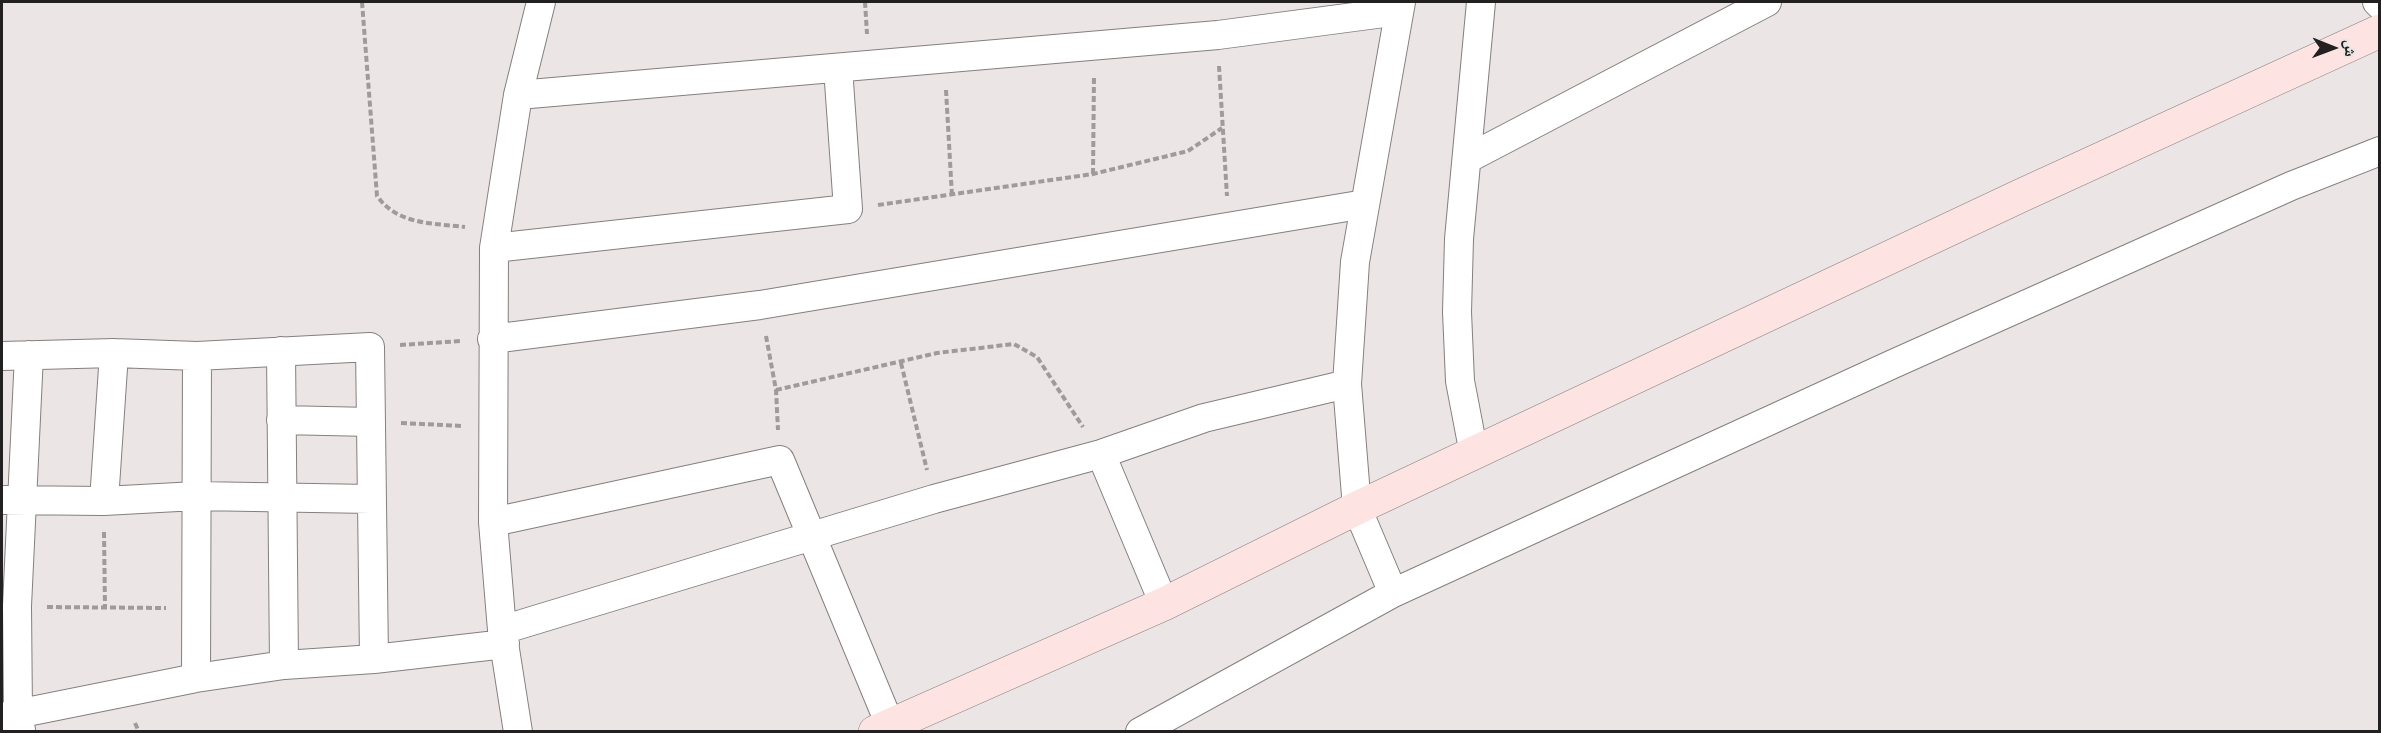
<!DOCTYPE html>
<meta charset="utf-8">
<style>
body{margin:0}
#map{position:relative;width:2381px;height:733px;overflow:hidden;background:#ece5e5;font-family:"PT Sans Narrow","Noto Naskh Arabic",sans-serif}
canvas{display:block}
.frame{position:absolute;inset:0;border:3px solid #222020;pointer-events:none}
.north{position:absolute;left:2303px;top:18px;width:60px;height:60px;-webkit-text-stroke:4px #ece5e5;paint-order:stroke;rotate:91deg;font-size:16px;font-weight:700;line-height:24px;text-align:center;color:#222020}
.north::after{content:'';display:block;margin:auto;width:21px;height:27px;background:#222020;clip-path:polygon(50% 0,100% 100%,50% 72%,0 100%)}
</style>
<div id="map">
<canvas width="2381" height="733"></canvas>
<div class="frame"></div>
<div class="north">ش</div>
</div>
<script>
const c = document.querySelector('canvas').getContext('2d');
c.lineJoin = 'round';
function trace(path, color, width, dash) { c.strokeStyle = color; c.lineWidth = width; c.lineCap = dash ? 'butt' : 'round'; c.setLineDash(dash || []); c.stroke(path); }
const path = new Path2D(`
 M362,2L377,196C398,225 432,223 465,227
 M865,2L867,34
 M1219,66L1227,196
 M946,90L952,196
 M1093,174L1094,75
 M878,205L1093,174L1188,151L1222,128
 M766,336L776,390L778,430
 M400,345L461,341
 M901,363L927,470
 M776,390L937,353L1014,344L1037,357L1083,427
 M401,423L463,426
 M104,532L105,608
 M47,607L166,608
 M135,723L139,732`);
const street = new Path2D(`
 M2377,2L2380,5
 M518,95L1218,35L1399,11
 M1467,159L1767,2
 M494,248L848,209L838,68
 M492,339L760,305L1365,204
 M281,351L284,665
 M2,356L114,353L197,356L370,347L374,659
 M281,420L371,422
 M1101,454L1164,604
 M1474,454L1460,381L1457,312L1459,239L1481,2
 M4,500L104,501L196,496L371,499
 M104,501L114,353
 M493,522L780,460L890,725
 M1393,593L1357,508L1347,384L1355,262L1401,2
 M502,630L934,499L1101,454L1204,418L1347,384
 M196,678L197,356
 M2,717L196,678L284,665L374,659L505,644
 M21,730L18,714L17,606L29,355
 M518,732L502,630L493,522L494,248L518,95L541,2
 M1140,732L1393,593L1893,364L2291,186L2380,151`);
const secondary = new Path2D(`
 M875,732L1164,604L1357,508L2020,196L2380,31`);
trace(street, '#857f7e', 30);
trace(secondary, '#857f7e', 34);
trace(path, '#a09b9b', 4, [6, 3]);
trace(street, '#fff', 28);
trace(secondary, '#fde4e2', 33);
</script>
